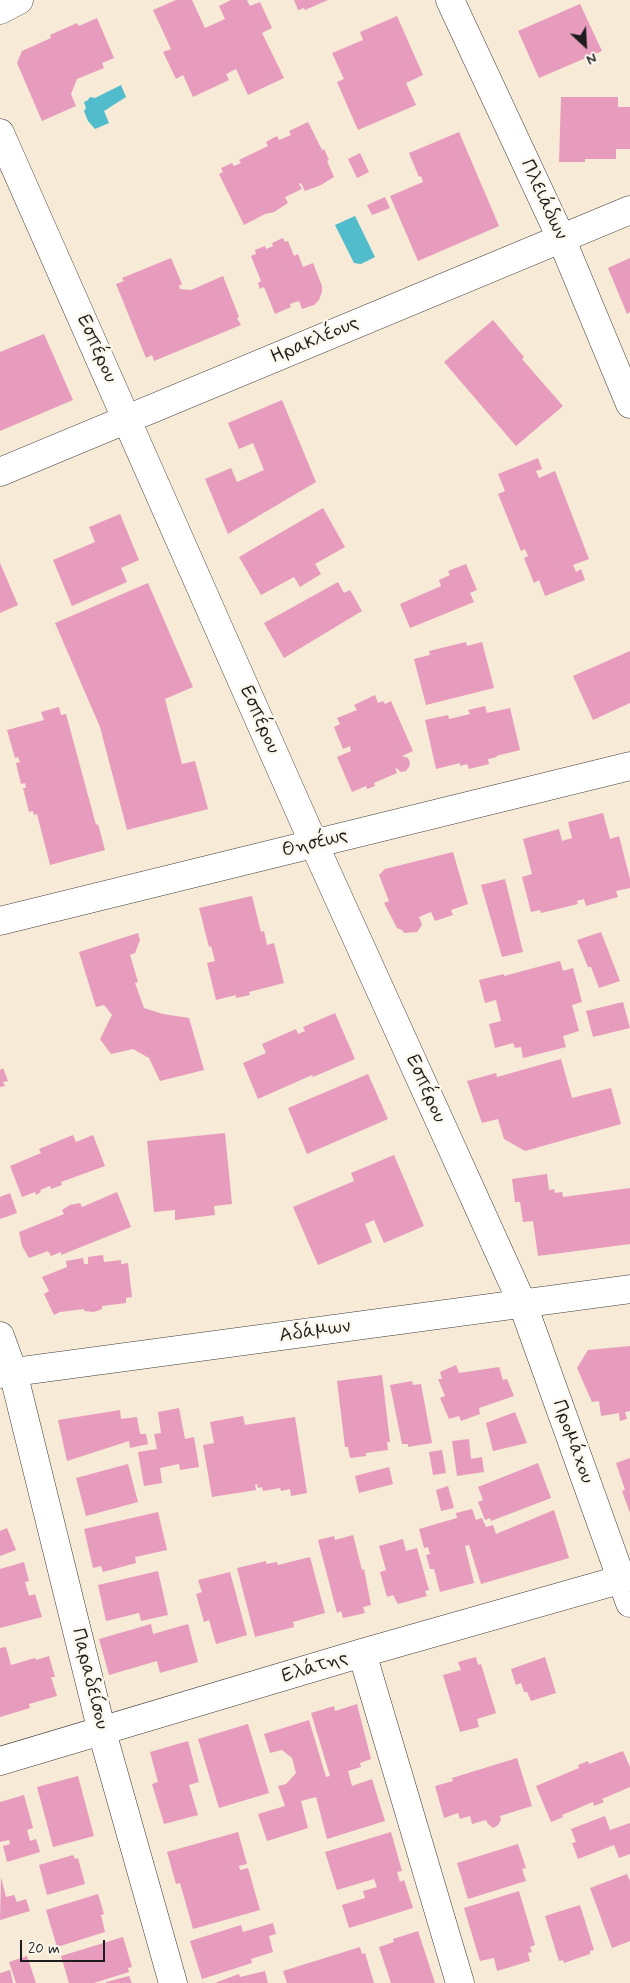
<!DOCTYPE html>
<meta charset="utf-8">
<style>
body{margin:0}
#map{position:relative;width:630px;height:1983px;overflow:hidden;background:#f7ead6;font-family:Mynerve,sans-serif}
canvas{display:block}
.north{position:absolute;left:560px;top:20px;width:50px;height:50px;-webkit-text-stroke:4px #fbf7ec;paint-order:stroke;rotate:155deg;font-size:14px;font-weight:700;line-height:20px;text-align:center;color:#1c1c1c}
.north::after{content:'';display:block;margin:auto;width:18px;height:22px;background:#1c1c1c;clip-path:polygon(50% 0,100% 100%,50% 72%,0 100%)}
.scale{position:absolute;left:20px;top:1940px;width:85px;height:22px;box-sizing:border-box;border:2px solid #1c1c1c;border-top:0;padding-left:6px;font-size:15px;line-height:18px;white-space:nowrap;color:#1c1c1c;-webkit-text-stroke:4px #fbf7ec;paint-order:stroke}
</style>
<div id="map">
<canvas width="630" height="1983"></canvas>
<div class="north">N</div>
<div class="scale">20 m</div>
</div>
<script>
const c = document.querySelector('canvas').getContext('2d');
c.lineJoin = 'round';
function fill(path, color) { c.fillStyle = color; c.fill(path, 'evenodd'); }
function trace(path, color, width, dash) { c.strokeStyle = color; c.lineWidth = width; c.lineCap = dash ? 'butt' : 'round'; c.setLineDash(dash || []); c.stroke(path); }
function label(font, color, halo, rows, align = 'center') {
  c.font = font + ' Mynerve,sans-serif'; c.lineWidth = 5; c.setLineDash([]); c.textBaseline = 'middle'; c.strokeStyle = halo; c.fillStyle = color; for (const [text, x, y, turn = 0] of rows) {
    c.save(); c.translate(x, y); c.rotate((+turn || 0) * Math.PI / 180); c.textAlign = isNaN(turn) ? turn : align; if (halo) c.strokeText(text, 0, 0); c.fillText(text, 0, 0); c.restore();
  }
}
const water = new Path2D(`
 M121,85L126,97L104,111L109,123L95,129L88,121L84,111L86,108L84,102L88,100L90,97L95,98Z
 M355,216L375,257L361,264L354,263L335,225Z`);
const building = new Path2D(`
 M176,0H192L205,28L225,19L219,6L231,0H247L250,6L260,2L272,28L262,33L284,78L248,95L236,69L226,74L229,80L193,97L183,75L176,79L163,52L171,49L153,10Z
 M294,0H328L305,10L304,8L298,10Z
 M580,4L602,51L539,78L518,31Z
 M397,16L423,75L406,83L416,105L358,130L337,82L344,79L332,53L363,40L360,32Z
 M97,18L114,58L102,63L104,68L77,79L71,94L76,106L42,121L17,63L22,51L51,38L50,35L77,23L79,26Z
 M561,97H618V107H630V149H616V159H585V162H559Z
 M308,122L322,150L324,149L329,160L327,161L334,177L321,185L305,191L301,183L299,184L302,189L285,197L288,203L274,212L265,214L244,225L219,174L223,172L221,168L232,163L234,166L241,163L239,160L268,146L266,142L277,136L279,140L291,135L289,131Z
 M459,132L499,226L418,261L390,196L423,182L421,176L419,177L409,153Z
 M360,153L369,172L357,178L348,159Z
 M385,197L390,208L372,215L367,205Z
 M283,238L285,242L288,241L294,256L298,254L303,267L313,263L322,286V292L319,300L314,305L302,309L299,301L290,304L291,307L275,314L264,287L260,289L258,283L261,281L251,256L256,254L255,250L265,246L266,249L273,246L272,243Z
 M171,258L182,284L179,286L180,289L191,290L223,276L239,317L237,318L241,325L154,361L152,355L146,358L116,284L124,281L122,278Z
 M630,258V312L627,314L608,268Z
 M493,320L524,357L522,359L563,406L516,446L444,362Z
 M44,334L73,400L0,431V352Z
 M282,400L316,482L228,534L205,479L231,468L237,482L264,470L253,443L239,449L228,423Z
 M538,458L542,469L536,471L539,478L555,471L589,559L573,565L576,572L581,569L585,580L545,596L539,580L534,583L524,558L528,556L525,549L521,551L498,494L505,491L498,474Z
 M323,508L345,547L315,564L321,574L300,587L294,577L261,595L239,557Z
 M120,514L139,560L121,568L127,582L72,606L53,560L95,542L89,527Z
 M0,563L18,605L0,613Z
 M466,564L477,590L470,593L474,602L410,628L400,604L441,586L439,580L450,575L448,571Z
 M338,582L344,593L350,590L362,611L284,658L264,623Z
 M148,583L193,687L165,699L182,764L195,761L208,809L127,830L100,727L55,623Z
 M466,642L467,646L482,642L494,688L426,705L414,659L430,655L429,651Z
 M630,651V703L593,720L573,676Z
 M375,695L378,703L383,701L385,704L391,701L413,751L402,756L408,758L410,763L409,767L406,771L401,772L395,767L397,773L374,783L375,786L367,789L366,786L352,792L337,757L351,751L350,746L343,749L334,727L340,724L337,718L357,710L354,705Z
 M485,706L487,713L510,708L520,750L496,756L497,757L488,759L489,764L469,769L467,764L460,766V763L436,769L425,720L448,715L449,719L470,714L468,710Z
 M59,707L61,715L66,714L96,825L98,824L105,850L50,865L37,814L34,815L33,811L29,812L23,788H26L25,783L21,784L16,763L20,762L18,757L15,758L7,730L44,720L41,712Z
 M603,813L610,839L619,836L630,879V888L616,891L618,897L586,906L584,899L577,901L578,904L541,913L540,910L531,912L522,877L532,874L523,839L559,829L562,841L572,838L568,822Z
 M453,852L468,904L451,910L453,915L435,921L431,912L419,917L422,925L417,932L404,933L402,930L397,928L384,903L389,901L379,875L385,869Z
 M505,879L523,952L502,957L481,885Z
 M252,896L261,932L264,931L267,945L274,943L284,983L249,992L250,995L236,998V995L216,1000L207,963L215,961L211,946L209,947L199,908Z
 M601,932L620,981L599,988L591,967H588L577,940Z
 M138,933L140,940L135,953L130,955L138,982L135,983L144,1008L163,1014L189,1018L204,1070L160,1081L149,1058L133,1049L111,1054L100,1039L112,1015L104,1005L96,1007L79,952Z
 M560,961L563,971L573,968L582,1002L572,1005L579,1031L563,1036L566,1047L523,1058L521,1047L515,1048L513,1043L495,1048L489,1024L501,1021L496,1000L485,1003L479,980L504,974V976Z
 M623,1002L630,1028L593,1037L586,1011Z
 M335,1013L355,1059L313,1077L312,1075L258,1099L243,1063L266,1053L262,1044L296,1029L298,1034L305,1031L303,1027Z
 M561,1059L572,1098L611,1088L621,1124L525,1151L504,1139L498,1119L482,1123L467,1081L496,1073L497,1077Z
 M3,1068L8,1081L3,1082L5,1086L0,1087V1070Z
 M368,1074L388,1119L307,1154L288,1108Z
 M225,1133L232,1204L214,1206L215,1215L175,1220V1210L154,1212L147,1141Z
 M73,1135L76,1142L93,1135L105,1166L61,1182L62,1185L51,1189L50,1186L40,1190L41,1192L36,1195L35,1192L22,1197L10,1166L41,1153L39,1149Z
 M394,1155L424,1226L384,1243L374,1220L365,1224L372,1242L318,1265L293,1207L354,1181L351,1173Z
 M547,1174L549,1190L554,1189L555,1193L562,1192L563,1197L630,1188V1244L538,1256L533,1221L523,1222L520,1202H515L512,1179Z
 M117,1192L131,1227L61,1255V1252L51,1256L48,1251L29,1258L22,1246L19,1232L64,1214L62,1210L70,1205L80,1203L82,1207Z
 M10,1193L17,1213L0,1219V1197Z
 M103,1255L104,1262L121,1260V1264L128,1263L132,1297L126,1298V1303L102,1306V1309L94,1312L84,1311V1309L60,1312L54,1315L44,1294L49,1291L42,1277L67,1267L66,1261L83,1258L84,1264H88V1257Z
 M630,1346V1411L625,1412L627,1419L620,1421L619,1413L601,1416L599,1401L592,1402L577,1368L588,1350Z
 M456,1365L459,1373L499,1367L503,1380L507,1379L514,1396L479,1408L480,1414L461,1421L459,1416L449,1419L440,1398L445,1396L438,1379H442L440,1372Z
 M382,1375L390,1442H387L388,1450L366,1453V1456L350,1458L348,1447H345L337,1381Z
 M412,1381L413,1385L421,1384L432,1443L408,1447V1444H402L390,1385Z
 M179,1408L185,1439L194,1437L199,1467L180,1470L179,1464L160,1468L162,1483L144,1486L138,1452L157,1449L154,1434L161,1433L158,1412Z
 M120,1410L121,1419L137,1417L140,1434H146L148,1444L130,1448L129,1441L67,1461L58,1420Z
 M515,1412L527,1443L493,1451L486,1423Z
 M243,1416L245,1425L295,1417L307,1493L291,1496L290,1489L281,1491L280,1488L263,1491L262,1487L258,1488L257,1484L255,1485L256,1490L212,1497L203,1445L214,1443L210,1422Z
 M469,1439L471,1459L482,1457L484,1472L457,1476L452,1441Z
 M442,1450L446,1473L433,1475L429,1452Z
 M630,1458V1513L622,1491L625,1490L616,1463Z
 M538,1463L551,1498L491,1521L490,1518L485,1520L478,1502L483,1500L478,1487Z
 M128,1464L138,1502L86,1516L76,1478Z
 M389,1467L393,1484L359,1493L355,1476Z
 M448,1486L454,1508L441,1511L436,1490Z
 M472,1509L476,1520L482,1518L486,1527L493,1525L496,1534L554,1510L569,1558L481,1584L469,1545L465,1546L474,1583L440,1592L434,1569H430L426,1555L430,1554L428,1547L424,1548L419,1529L457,1518L456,1513Z
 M158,1512L167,1550L135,1557L136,1563L103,1572L101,1566L93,1568L84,1529Z
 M7,1528L16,1550L0,1556V1531Z
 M353,1535L362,1570L364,1569L371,1605L363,1607L365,1613L343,1618L341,1611L337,1613L318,1540L334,1536L335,1540Z
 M403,1539L406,1551L417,1548L429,1590L425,1591L427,1596L398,1604L393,1595L387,1597L380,1572L386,1570L379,1546Z
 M310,1557L325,1613L293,1622L294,1627L255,1637L237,1568L266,1561V1564L277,1562L278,1565Z
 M24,1562L29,1581L25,1582L29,1596L35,1594L42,1617L0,1628V1569Z
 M158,1571L168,1615L141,1621L139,1613L106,1621L98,1585Z
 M230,1572L247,1635L216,1644L209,1620L204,1622L196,1594L202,1592L198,1580Z
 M151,1624L153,1634L188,1624L198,1662L160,1673L157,1661L109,1675L99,1639Z
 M6,1647L11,1665L35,1658L36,1660L49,1656L55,1677H51L57,1696L29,1704L30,1708L0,1717V1648Z
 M476,1657L478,1665L481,1664L496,1713L477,1719L479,1727L460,1732L443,1675L461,1670L458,1662Z
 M545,1657L556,1693L531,1701L527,1692H524L521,1683L516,1685L511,1669Z
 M357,1704L371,1759L360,1763L361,1767L348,1771L352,1786L372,1779L385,1821L327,1839L316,1797L301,1801L308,1828L267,1841L258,1814L285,1806L278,1786L286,1784L296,1773L292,1758L282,1750L270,1753L264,1734L309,1720L326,1777L330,1776L311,1713L334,1706L335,1711Z
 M248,1724L269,1793L219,1808L198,1739Z
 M188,1741L199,1782L189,1785L198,1815L164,1824L152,1784L158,1782L150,1752Z
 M623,1751L630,1767V1787L602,1799L604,1802L594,1806L593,1802L562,1815L563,1817L551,1822L536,1786L579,1768L578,1765L588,1761L589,1764Z
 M517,1758L532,1806L500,1816L501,1820L498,1825L493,1828L488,1824L486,1820L472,1824L470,1816L460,1819L458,1813L444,1818L435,1786L453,1781L452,1778Z
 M78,1776L94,1836L53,1847L37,1787Z
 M24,1795L33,1828L27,1830L30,1841L36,1839L40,1852L7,1862L3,1846L10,1844L9,1840L0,1842V1802Z
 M605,1816L610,1830L630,1823V1854L619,1858L614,1845L578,1859L572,1843L576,1842L571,1829Z
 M238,1832L247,1864L239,1866L240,1870L248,1868L260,1910L193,1929L180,1883L176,1884L167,1852Z
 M391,1832L402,1871L397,1872L400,1882L404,1880L413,1908L349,1928L342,1905L365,1898L363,1891L377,1887L374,1879L337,1890L325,1852Z
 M518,1844L526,1868L522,1869L526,1881L468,1899L457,1863Z
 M73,1855L75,1859L78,1858L85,1884L47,1895L39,1865Z
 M627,1874L630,1881V1941L612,1948L590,1888Z
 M1,1877L6,1897L14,1895L17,1902L26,1899L30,1911L0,1920Z
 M519,1891L535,1945L530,1947L532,1952L528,1953L530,1961L497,1971L494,1958L480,1961L464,1908Z
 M98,1894L104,1914L101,1915L105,1932L57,1947L46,1910Z
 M580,1905L594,1950L590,1951V1954L564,1963L563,1960L559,1961L545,1916Z
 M273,1923L276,1934L269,1936L273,1952L251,1959L252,1963L202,1979L190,1941L241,1925L243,1932Z
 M418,1931L435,1983H391L379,1947L394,1942L393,1939Z
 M123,1937L132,1967L128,1968L129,1972L94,1983H69L61,1956Z
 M360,1947L362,1954L365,1953L374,1983H287L283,1971Z
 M27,1956L36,1983H16L9,1962Z
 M10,1970L13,1983H0V1973Z
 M265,1971L268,1983H215L239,1974L240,1977Z
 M129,1976L132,1983H106V1982Z`);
const minor = new Path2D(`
 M450,0L561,238L630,404
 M0,10L19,0
 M0,133L314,844L523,1305L630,1603
 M0,472L630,210
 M0,921L630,766
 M0,1336L13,1372L102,1732L173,1983
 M0,1374L630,1289
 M362,1653L460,1983
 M0,1761L362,1653L630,1577`);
const streetNames = [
 ["Πλειάδων",543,200,65],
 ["Ηρακλέους",315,341,-23],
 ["Εσπέρου",96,349,66],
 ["Εσπέρου",259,720,66],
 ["Θησέως",315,844,-14],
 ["Εσπέρου",425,1089,66],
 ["Αδάμων",315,1332,-8],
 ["Προμάχου",572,1442,70],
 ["Ελάτης",315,1668,-17],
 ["Παραδείσου",89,1679,76]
];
fill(water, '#50bccc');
fill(building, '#e79cbd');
trace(minor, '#3d3b38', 29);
trace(minor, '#fff', 28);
label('20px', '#1c1c1c', '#fbf7ec', streetNames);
</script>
